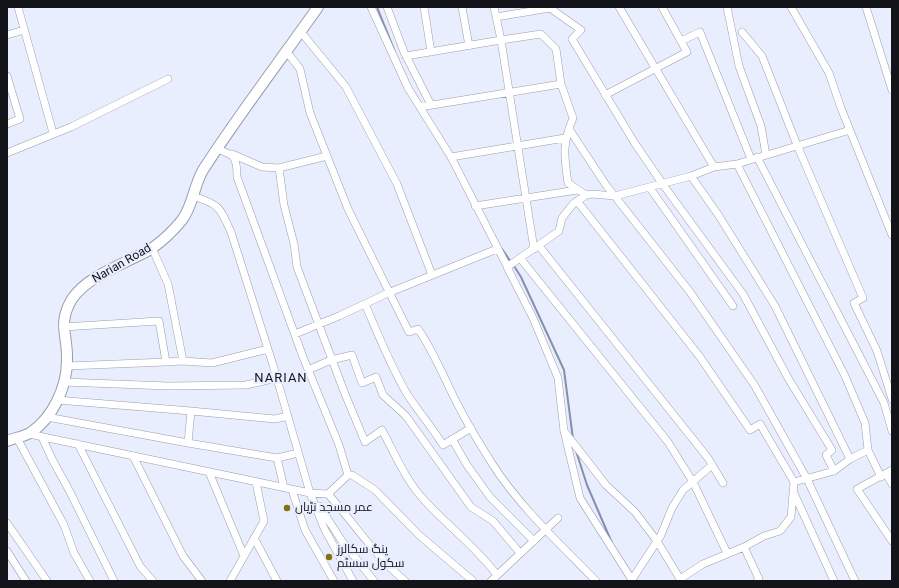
<!DOCTYPE html>
<meta charset="utf-8">
<style>
body{margin:0}
#map{position:relative;width:899px;height:588px;overflow:hidden;background:#e9eefe;font-family:Roboto,sans-serif}
canvas{display:block}
.frame{position:absolute;inset:0;border:8px solid #13141a;pointer-events:none}
</style>
<div id="map">
<canvas width="899" height="588"></canvas>
<div class="frame"></div>
</div>
<script>
const c = document.querySelector('canvas').getContext('2d');
c.lineJoin = 'round';
function trace(path, color, width, dash) { c.strokeStyle = color; c.lineWidth = width; c.lineCap = dash ? 'butt' : 'round'; c.setLineDash(dash || []); c.stroke(path); }
function label(font, color, halo, rows, align = 'center') {
  c.font = font + ' Roboto,Cairo,sans-serif'; c.lineWidth = 4; c.setLineDash([]); c.textBaseline = 'middle'; c.strokeStyle = halo; c.fillStyle = color; for (const [text, x, y, turn = 0] of rows) {
    c.save(); c.translate(x, y); c.rotate((+turn || 0) * Math.PI / 180); c.textAlign = isNaN(turn) ? turn : align; if (halo) c.strokeText(text, 0, 0); c.fillText(text, 0, 0); c.restore();
  }
}
const stream = new Path2D(`
 M377,7L395,52
 M502,249L511,262
 M514,266L521,277L564,370L573,439
 M576,451L587,485L612,543`);
const street = new Path2D(`
 M18,7L53,133
 M371,7L408,88L451,157L509,270
 M387,7L404,52L431,105
 M424,7L431,52
 M462,7L469,46
 M494,7L501,40L541,34L556,49L561,84L573,118C562,145 564,155 568,183L586,195
 M619,7L714,167L691,176L615,196L592,194L586,195L573,204L562,218L559,231L507,267L533,318L558,378L564,431L580,498L632,580
 M727,7L739,66L761,126L766,155
 M791,7L829,73L841,108L892,235
 M866,7L892,90
 M496,17L550,8L581,30L572,39L634,142L664,186L743,294L788,378L832,450L826,455L834,471
 M301,32L346,87L397,184L432,275
 M742,32L762,56L797,145L863,298L854,303L877,351L892,399
 M7,35L24,30
 M681,41L700,32L751,159
 M287,52L300,69L310,113L348,209L409,332L418,329C435,353 445,381 459,407C469,427 481,446 493,465C520,507 561,545 596,581
 M406,56L501,40L534,249
 M7,76L20,119L7,124
 M605,95L687,52L662,7
 M420,107L561,84
 M569,129L606,185L690,292L755,386L807,479L855,581
 M217,149C235,155 237,157 237,177L303,357L339,445L348,475
 M7,153L71,127L168,79
 M232,154L262,167L279,168L327,156
 M451,157L565,138
 M757,157L884,403L892,431
 M737,164L850,130
 M279,168L284,205L294,244L297,267L345,394L365,442L382,430C395,454 406,481 425,501C448,526 476,547 497,575
 M691,176L719,216L775,306L850,459
 M650,188L733,306
 M193,196C220,205 219,206 231,232L273,365L310,493L324,528L353,581
 M577,201L700,357L750,430L760,424L794,482
 M475,206L577,190
 M539,246L708,458L723,483
 M152,248L168,284L183,361L166,362
 M520,258L668,442L693,482L727,553
 M365,304C378,334 390,365 407,394C418,411 432,427 443,445L471,428
 M63,327L159,321L166,362L67,366
 M295,334L339,316L388,293L497,249
 M183,361L212,363L268,349
 M308,370L331,360L352,355L362,383L376,377L383,395L406,416L471,507L493,521L520,553
 M64,382L168,386L246,385L277,378
 M191,411L275,419L288,416
 M47,417L188,443L191,411L57,400
 M564,431L606,485L635,512L657,541L680,579L703,564L744,547L764,536L780,531L791,517L794,482L834,471L850,459L868,450L865,423L845,376L737,164L714,167
 M29,434L310,493L328,494L348,475H352L375,490L419,535L473,581
 M42,437L52,459L70,492L114,581
 M17,438L64,525L74,553L90,581
 M452,439L467,465L490,497L534,541
 M188,443L277,458L284,488
 M78,444L140,566L153,581
 M868,450L881,477
 M133,456L183,556L202,581
 M277,458L298,453
 M892,470L857,489L892,541
 M209,472L244,556
 M886,474L892,484
 M292,490L305,530L334,581
 M793,491L834,581
 M328,494C354,523 375,556 405,581
 M319,506L342,541L374,581
 M7,523L47,581
 M254,538L277,581
 M744,547L759,579L757,581
 M7,551L26,581
 M230,581L264,521L256,482
 M491,581L558,518
 M631,581L661,535L672,508L683,490L711,466`);
const secondary = new Path2D(`
 M7,441C14,438 23,437 30,433C53,418 67,387 67,360C68,335 57,324 72,299C88,275 127,263 151,249C161,242 174,230 182,220C193,206 194,185 203,170C239,114 280,61 318,7`);
const markers = [
 [287,508,4,"#837213"],
 [329,557,4,"#837213"]
];
const streetNames = [
 ["Narian Road",122,264,-30]
];
const poiNames = [
 ["عمر مسجد نڑیاں",295,508],
 ["ینگ سکالرز",337,550],
 ["سکول سسٹم",337,564]
];
const neighbourhoodNames = [
 ["NARIAN",281,379]
];
trace(stream, '#858fae', 2);
trace(street, '#989eac', 8);
trace(secondary, '#989eac', 12);
trace(street, '#fff', 7);
trace(secondary, '#fff', 10);
for (const [x, y, r, color] of markers) { const dot = new Path2D(); dot.arc(x, y, r, 0, 2 * Math.PI); c.fillStyle = color; c.fill(dot); trace(dot, '#e9eefe', 1.5); }
label('12px', '#13141a', '#e9eefe', streetNames);
label('12px', '#13141a', '#e9eefe', poiNames, 'left');
c.letterSpacing = '1px';
label('13px', '#13141a', '#e9eefe', neighbourhoodNames);
c.letterSpacing = '0px';
</script>
